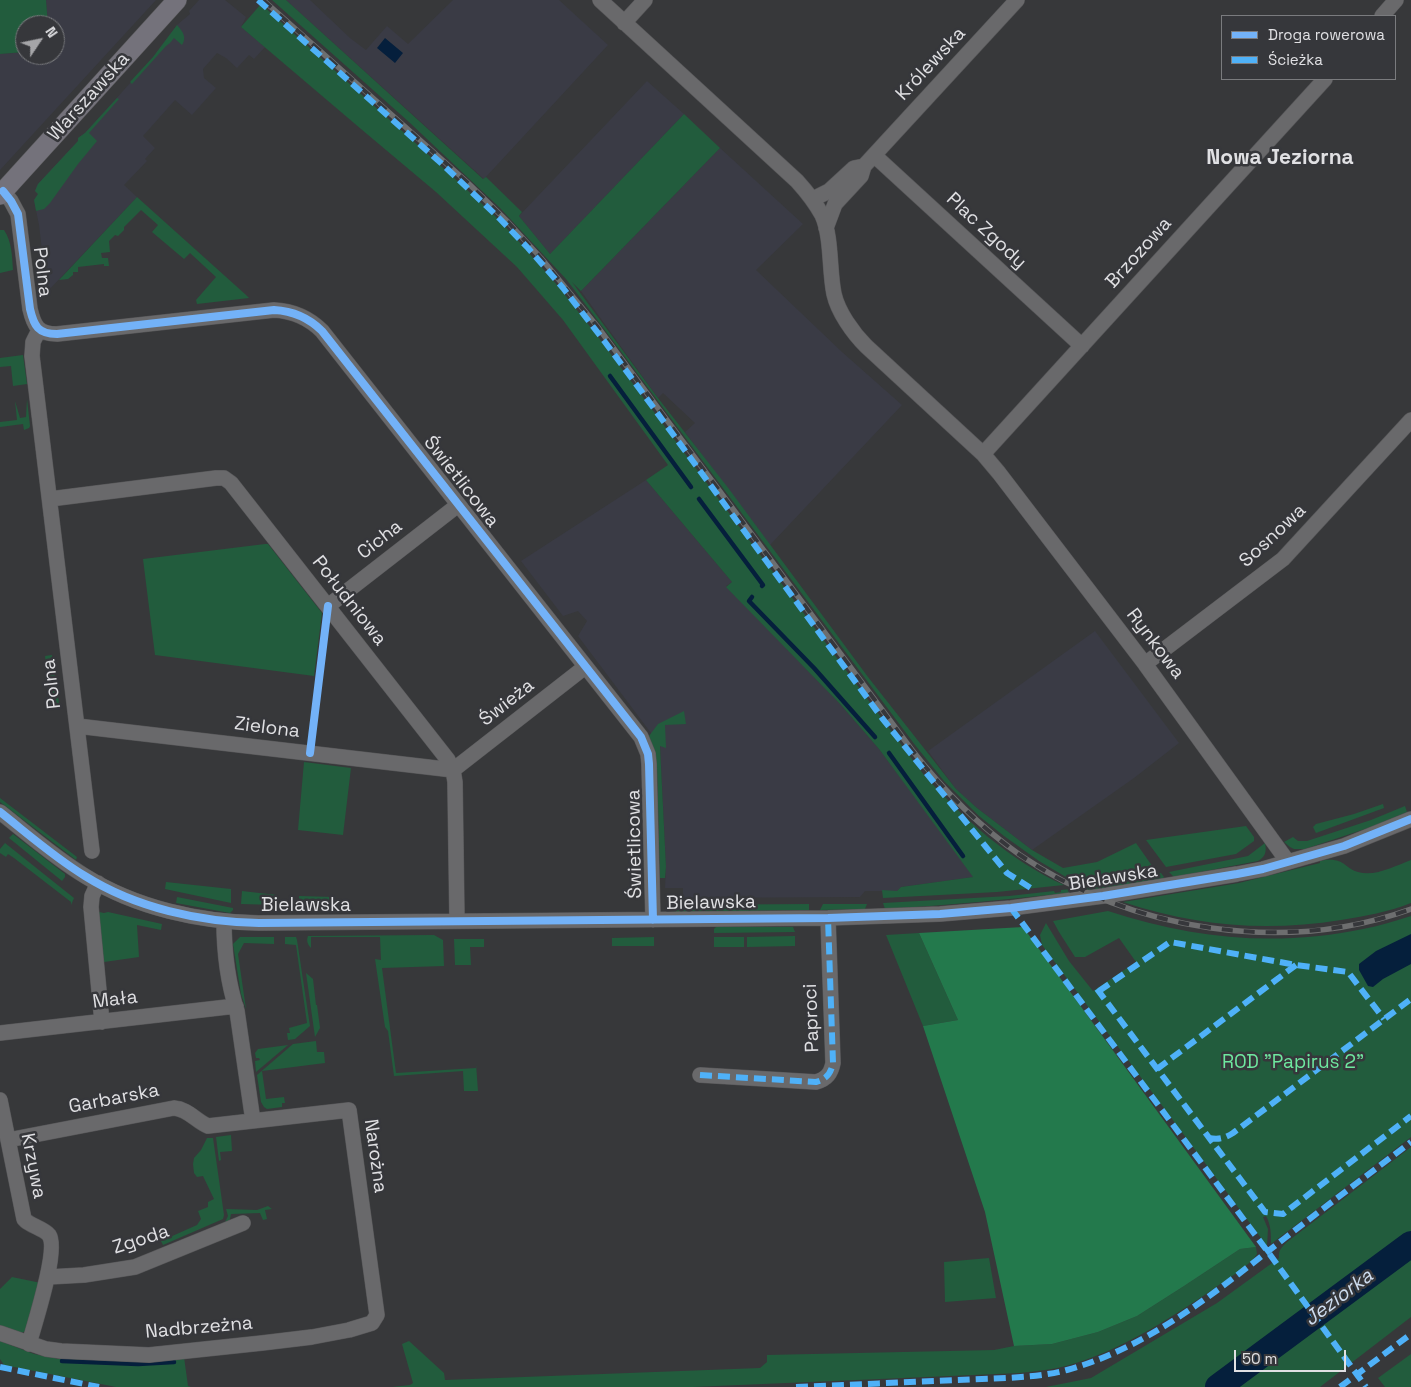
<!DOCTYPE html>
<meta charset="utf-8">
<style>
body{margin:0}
#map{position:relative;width:1411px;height:1387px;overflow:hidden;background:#37383a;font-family:"Space Grotesk",sans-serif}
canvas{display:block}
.legend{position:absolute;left:1221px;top:15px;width:175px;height:65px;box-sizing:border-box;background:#36373b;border:1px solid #7a7b7e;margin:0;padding:6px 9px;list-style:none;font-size:15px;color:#e0e0e3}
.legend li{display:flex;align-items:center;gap:10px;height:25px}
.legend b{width:25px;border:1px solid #7a7b7e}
.north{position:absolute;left:15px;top:15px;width:50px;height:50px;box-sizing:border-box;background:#36373b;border:1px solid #7a7b7e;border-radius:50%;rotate:56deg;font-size:14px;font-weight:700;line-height:20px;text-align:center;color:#e0e0e3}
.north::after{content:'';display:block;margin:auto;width:18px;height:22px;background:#a5a5a8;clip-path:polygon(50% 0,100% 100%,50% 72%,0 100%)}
.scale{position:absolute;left:1234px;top:1350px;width:112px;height:22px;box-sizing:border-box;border:2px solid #e0e0e3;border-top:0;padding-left:6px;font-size:15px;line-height:18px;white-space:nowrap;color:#e0e0e3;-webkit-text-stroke:4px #36373b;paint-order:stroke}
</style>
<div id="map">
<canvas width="1411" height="1387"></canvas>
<ul class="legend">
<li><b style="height:6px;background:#73b2f8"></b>Droga rowerowa</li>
<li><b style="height:6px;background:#4fb1f8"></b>Ścieżka</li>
</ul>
<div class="north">N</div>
<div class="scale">50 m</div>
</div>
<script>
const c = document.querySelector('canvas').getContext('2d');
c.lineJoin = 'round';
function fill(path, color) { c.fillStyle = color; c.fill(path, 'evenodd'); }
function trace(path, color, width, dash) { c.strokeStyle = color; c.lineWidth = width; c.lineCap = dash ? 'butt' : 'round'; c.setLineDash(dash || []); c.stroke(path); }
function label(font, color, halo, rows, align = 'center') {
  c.font = font + ' "Space Grotesk",sans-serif'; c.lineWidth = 5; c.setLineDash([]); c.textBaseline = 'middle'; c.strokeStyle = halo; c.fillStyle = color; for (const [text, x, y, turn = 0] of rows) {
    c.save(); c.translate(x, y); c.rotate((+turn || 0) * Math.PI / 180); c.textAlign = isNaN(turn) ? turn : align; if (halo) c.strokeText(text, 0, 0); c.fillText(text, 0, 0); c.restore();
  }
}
const built = new Path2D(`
 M46,0H156L0,170V54L25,52V55H55V25H48Z
 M199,0H225L246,17L241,27L265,47L254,59L249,55L237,68L226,58L217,53L203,69L204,78L216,88L192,115L175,100L143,136L155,148L145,159L147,161L124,185L137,197L47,292L39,225L34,200L38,194L35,191L37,185L78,141V138L85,133L151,60L177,25L190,14L189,11Z
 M286,0H310L350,38L366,50L387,26L408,44L453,0H559L608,45L484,179Z
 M647,81L684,114L550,254L519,216Z
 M720,148L803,224L756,270L842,352L902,405L770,545L685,432L695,423L663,393L658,398L581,291Z
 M646,480L732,582L726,586L840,704L879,749L974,877L901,887L897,891H865L860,897L683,898V888H665L666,867L660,745L578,636L587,621L578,611L563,616L521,561Z
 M1095,631L1179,743L1134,778L1032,850L977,808L956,789L928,751Z`);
const green = new Path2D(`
 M0,0H46L48,25H25V52L0,54Z
 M272,0H286L483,179L486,177L522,212L519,216L550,254L684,114L720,148L581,291L572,282L658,398L729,489L868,677L956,789L977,808L1032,850L1063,868L1097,862L1136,843L1155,870L1076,883L1039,861L1004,836L979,816L944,781L915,745L607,333L566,279L500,208L409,122Z
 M261,4L451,175L494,215L514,236L558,286L599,338L924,775C964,819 1009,860 1064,885L997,892L883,898L882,890L897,891L901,887L973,877L879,749L840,704L726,587L732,582L646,480L668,465L563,320L517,267L436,192L361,129L241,27Z
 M177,25C183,32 187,37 182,45L174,38L170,43L166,46L132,84L130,82L153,57Z
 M117,98L119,99L89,133L97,141L78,164L50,203L44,209L36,211L34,200L38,194L35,191L38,184L78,141V138L85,133Z
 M137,197L245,294L249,298L197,304L196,300L216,277L190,253L184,259L152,232L158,225L141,210L124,227V230L118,236L115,235L109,241L110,252L101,253L102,258H108L109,266H104V264L78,267V272H73V275L68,279L59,280Z
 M0,230H4C12,242 12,256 13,270L0,273Z
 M23,355L27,384L13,386L11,366L0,367V358Z
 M27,399L30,426L29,428L24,430L23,424L0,427V422L17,420L15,401L20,418L26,417Z
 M265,544H268L322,613L314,676L155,655L143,559Z
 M52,655L59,703H54L52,686H49L45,656Z
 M684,711L686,724L665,725L666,748L660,746L666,867L665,878H660L657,767L653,747L649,736L658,724Z
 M304,762L351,768L343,835L298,830Z
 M0,798L77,857L76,860L0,802Z
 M1383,804L1384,808L1316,833L1313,827L1316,824L1354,814Z
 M1405,806L1407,812L1374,826L1305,849H1294L1290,847L1284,842L1293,837L1298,841H1307L1371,820Z
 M1246,826L1254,837V841L1236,854L1166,867L1146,840Z
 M13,834L65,874V877L62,881L9,838Z
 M5,843L74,898L71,905V902L14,858L8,854L6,857L0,853V849Z
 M1265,843C1267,852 1265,857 1258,861L1174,877L1169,872L1248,856Z
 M1325,860C1345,858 1344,868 1358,872C1375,877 1395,866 1411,860V903C1388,912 1365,916 1341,920C1265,932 1196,926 1123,902L1239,883L1320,863V861Z
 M1161,873L1164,877L1162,879L1090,890L1083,887L1090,886V888L1096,887L1097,884Z
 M166,882L231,889V903L165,889Z
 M1071,889L1077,892C1013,899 950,905 885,909L883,903L1009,896L1054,891L1055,893L1061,892V890Z
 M242,891L277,895L276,905L241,904Z
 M299,896L333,897V905L299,904Z
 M177,897L233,908V910L230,913L176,903Z
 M809,904V910L675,912L668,909L671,905Z
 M823,904H867L865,909L820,910Z
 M1108,911C1193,939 1276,947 1363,929C1379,926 1395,921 1411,916V1137L1271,1244C1271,1233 1271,1225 1266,1216L1263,1217L1268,1229L1267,1246L1042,945L1040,935L1046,923L1069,961L1093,991L1136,962L1119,938L1085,957H1075L1059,932L1053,921Z
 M99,912L104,913L108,912L162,924L161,930L137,925L139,957L104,962L102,960L98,919Z
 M716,927H793L795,932L714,933V929Z
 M919,933L958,1020L923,1026L886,935Z
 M434,935L443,940L444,966L382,968L396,1073L476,1068V1064L478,1091H464L463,1071L394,1076L388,1031L385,1027L375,959L381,960L380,937H311V948C308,945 306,941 308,936Z
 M795,936V946L747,947V937Z
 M240,937H274V944L244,943L238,954L246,1009L241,994L233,944Z
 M285,937H296L297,940L310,1026L295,1039L288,1040L287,1033H290L289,1028L307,1023L296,945L285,944Z
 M654,937V946H612V938Z
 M714,937H744V947H714Z
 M454,939H484V947H470L471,965H455Z
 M306,973L313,979L316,1005H317L320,1028L315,1037Z
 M316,1041L317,1052H324L325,1063L262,1071L266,1099L284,1097L285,1103H282V1107L267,1109L264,1107L261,1102L257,1075L293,1044Z
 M288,1045L256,1072L255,1061L260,1060L259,1058H256L255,1053L258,1049Z
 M231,1135L232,1151L220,1152L221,1160L219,1161L216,1137Z
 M207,1138H213L224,1215L223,1219L163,1245L161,1241L197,1225L201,1219L198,1211L208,1207V1202L214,1199L203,1176L197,1177L194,1173L193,1164L194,1158L201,1150Z
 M1411,1147V1317L1320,1387H1046L1091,1378L1217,1303L1279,1258C1278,1250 1282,1247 1287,1242Z
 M268,1206L272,1209L265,1210L267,1219L263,1220L260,1213L231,1214L229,1224L163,1249L225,1222L228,1216L226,1209L257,1210Z
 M1256,1247L1257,1254C1250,1266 1224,1281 1212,1290C1166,1321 1120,1351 1066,1366C1051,1370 1035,1371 1020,1373L693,1387H392L410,1385L413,1383L402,1344L409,1341L444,1373L445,1380L760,1368L767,1362V1355L994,1350L1014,1346L1052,1344L1098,1332L1137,1316L1184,1286L1240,1249Z
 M989,1258L996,1298L945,1302L944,1262Z
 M12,1277L41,1283L26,1331L19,1334L0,1327V1289Z
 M0,1341L34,1354L59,1359L60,1357H184L188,1386L191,1387H116L4,1365L0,1359Z
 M1411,1354V1387H1385L1378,1378Z`);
const forest = new Path2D(`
 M1023,927L1256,1247L1240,1249L1184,1286L1137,1316L1098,1332L1052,1344L1014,1346L985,1212L923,1026L958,1020L919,933Z`);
const water = new Path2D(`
 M385,38L403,53L395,63L377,48Z
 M1411,934V964L1383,979L1373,987L1368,986L1359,970V964L1376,951Z`);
const stream = new Path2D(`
 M610,376L691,487
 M699,499L763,585L762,586
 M752,597L749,601L814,668L875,737
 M889,753L963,856
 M62,1361L138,1364L174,1362`);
const river = new Path2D(`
 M1218,1387L1411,1244`);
const minor = new Path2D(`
 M600,0L797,181C807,192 815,202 822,215C832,237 829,270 834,294C838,312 853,333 866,346L983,454L999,473L1145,664L1288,862
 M1382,16L1396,0
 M624,23L645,0
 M875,156L1082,346
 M3,191L11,201L18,214L30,309C34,326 38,334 57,334L274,310C293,311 308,317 322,331L641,737L648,754L649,764L653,920
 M813,199L829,191L854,168L864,166
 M826,228L835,204L861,176L864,166L1017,0
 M39,330L33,342L32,356L92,851
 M983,454L1325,79
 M50,499L216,478H224L231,483L448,760L453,770L455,782L457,921
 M328,606L458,505
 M1145,664L1283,559L1411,420
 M77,726L453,770L585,667
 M0,812C28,834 55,858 85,876C136,908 200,922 259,923L828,918L940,914L1011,908L1103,896L1237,874L1263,869L1344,846L1411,819
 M98,883L92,896L91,907L102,1022
 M224,921C224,951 228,983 237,1011L253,1121
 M0,1033L236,1006
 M700,1075L816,1082C827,1079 831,1073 833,1063L828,918
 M0,1100L24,1219L26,1221C32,1226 44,1229 49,1235C59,1250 34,1325 29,1344
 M48,1277L84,1275L135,1267L243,1223
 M0,1333L46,1349L61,1351L149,1355L262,1343L312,1337L349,1330L372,1323L377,1315L349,1110L208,1126C196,1121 188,1109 174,1108L8,1140`);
const major = new Path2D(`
 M0,195L177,0`);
const rail = new Path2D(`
 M263,0L467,182L508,222L541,258L597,326L912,750C943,790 979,826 1020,855C1132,931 1283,955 1411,909`);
const quiet = new Path2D(`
 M258,0L441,163L499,218L528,248L563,288L605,342L882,718L1007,873L1034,890
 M1011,908L1268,1252L1366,1387
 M1097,989L1265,1212L1283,1214L1411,1116
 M1099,991L1170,942L1296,965L1348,972L1384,1019
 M1157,1069L1296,965
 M700,1075L816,1082C827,1079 831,1073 833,1063L828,918
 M1209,1138C1219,1140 1225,1138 1233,1133L1411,999
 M0,1367L99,1387
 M796,1387C850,1385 904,1382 958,1380C993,1378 1033,1379 1067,1370C1150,1347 1218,1290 1285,1238C1326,1206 1369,1174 1411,1142
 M1340,1387L1411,1334`);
const cycleway = new Path2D(`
 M3,191L11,201L18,214L30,309C34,326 38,334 57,334L274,310C293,311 308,317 322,331L641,737L648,754L649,764L653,920
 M310,753L328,606
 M0,812C28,834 55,858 85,876C136,908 200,922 259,923L828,918L940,914L1011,908L1103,896L1237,874L1263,869L1344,846L1411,819`);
const streetNames = [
 ["Królewska",931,64,-47],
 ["Warszawska",89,97,-48],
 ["Plac Zgody",986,231,43],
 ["Brzozowa",1139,253,-48],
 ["Polna",42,272,83],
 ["Świetlicowa",461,482,52],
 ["Sosnowa",1273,536,-43],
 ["Cicha",380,540,-38],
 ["Południowa",349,601,52],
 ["Rynkowa",1155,644,53],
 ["Polna",52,684,-97],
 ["Świeża",507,703,-38],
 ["Zielona",267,728,7],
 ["Świetlicowa",635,844,-91],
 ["Bielawska",1113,878,-9],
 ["Bielawska",711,903,-1],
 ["Bielawska",306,906],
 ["Mała",115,1000,-7],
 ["Paproci",812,1018,-92],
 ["Garbarska",114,1099,-11],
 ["Narożna",375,1156,82],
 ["Krzywa",33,1166,79],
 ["Zgoda",141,1240,-18],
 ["Nadbrzeżna",199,1328,-5]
];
const parkNames = [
 ["ROD \"Papirus 2\"",1293,1063]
];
const waterNames = [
 ["Jeziorka",1339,1298,-37]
];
const quarterNames = [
 ["Nowa Jeziorna",1280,158]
];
fill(built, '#3a3b45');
fill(green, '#225c3d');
fill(forest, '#23794c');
fill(water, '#051f3c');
trace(stream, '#051f3c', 4.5);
trace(river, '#051f3c', 26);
trace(minor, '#565658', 16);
trace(major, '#565658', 20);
trace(minor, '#69696b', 15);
trace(major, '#74727b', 19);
trace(rail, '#6d6e6f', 5.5);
trace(rail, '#36373b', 4, [11]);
trace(quiet, '#4fb1f8', 6, [12, 6]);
trace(cycleway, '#73b2f8', 8);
label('19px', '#e0e0e3', '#36373b', streetNames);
label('19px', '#6ee79f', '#36373b', parkNames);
label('italic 20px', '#cddcef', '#36373b', waterNames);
label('bold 21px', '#e0e0e3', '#36373b', quarterNames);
</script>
